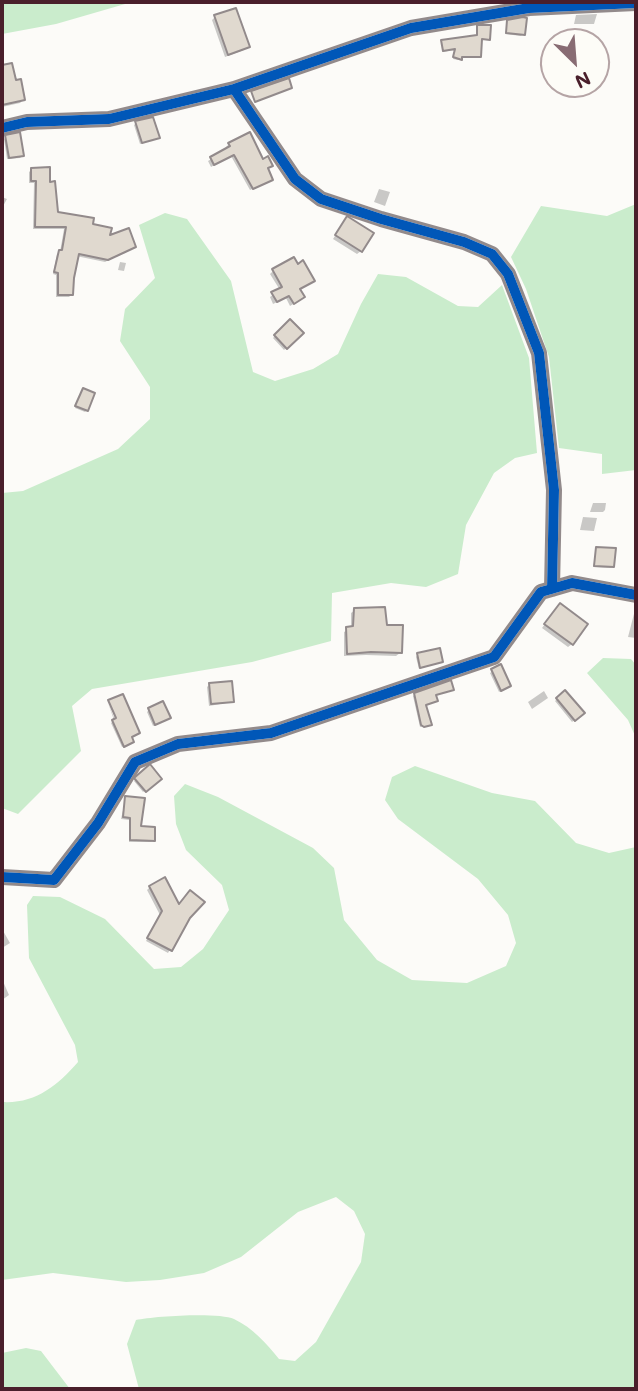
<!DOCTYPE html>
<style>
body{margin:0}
#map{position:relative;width:638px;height:1391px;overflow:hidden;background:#fcfbf8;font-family:Mali,sans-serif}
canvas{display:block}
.frame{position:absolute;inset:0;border:4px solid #4a1f2b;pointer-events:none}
.north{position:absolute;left:540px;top:28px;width:70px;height:70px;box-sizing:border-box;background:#fdfcf7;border:2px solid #b5a4a5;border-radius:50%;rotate:155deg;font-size:19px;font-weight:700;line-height:28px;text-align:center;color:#4a1f2b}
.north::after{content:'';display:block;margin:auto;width:24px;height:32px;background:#886c73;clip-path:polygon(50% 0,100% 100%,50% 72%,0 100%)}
</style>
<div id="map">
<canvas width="638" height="1391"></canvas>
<div class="frame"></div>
<div class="north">N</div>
</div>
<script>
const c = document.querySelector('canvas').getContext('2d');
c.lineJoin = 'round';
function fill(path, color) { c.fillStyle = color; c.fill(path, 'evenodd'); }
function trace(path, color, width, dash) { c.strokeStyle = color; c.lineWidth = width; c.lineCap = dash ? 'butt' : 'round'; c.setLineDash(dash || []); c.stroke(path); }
const green = new Path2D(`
 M2,2H132L56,24L2,34Z
 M636,204V470L602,474V454L559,448L549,357L526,289L511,257L541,206L607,216Z
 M165,213L187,219L231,281L253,372L275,381L313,369L338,354L361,304L378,274L406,277L458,306L478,307L502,285L529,358L537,453L515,458L494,473L466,525L458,574L426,587L391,583L332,593L331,641L252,662L92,689L72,706L81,751L18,814L2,808V493L23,491L118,449L150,419V387L120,341L125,309L155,278L139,225Z
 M603,658L631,659L636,665V738L628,720L587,673Z
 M415,766L492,793L535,801L576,843L609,853L636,847V1389H139L127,1344L136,1320C154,1316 219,1312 234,1319C253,1328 266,1343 279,1359L295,1361L316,1342L361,1262L365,1234L354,1211L336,1197L298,1212L241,1257L204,1273L160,1280L126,1282L53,1273L2,1280V1102C35,1104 57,1086 78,1062L75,1045L29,958L27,905L33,896L60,897L105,919L154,969L181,967L203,949L229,910L222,885L186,850L176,824L174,796L185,784L218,797L313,848L334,868L344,920L377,960L412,980L467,983L506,966L516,943L508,915L478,879L398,819L385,800L392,777Z
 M26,1348L41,1351L70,1389H2V1353Z`);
const shadow = new Path2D(`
 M597,14L594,24H574L576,15Z
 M215,17L248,47L244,50L225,57L212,20Z
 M508,21L523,34L521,36L505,34Z
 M478,26L489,39L480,40L478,58H461L458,60L453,59L455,50L442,52V42L476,37Z
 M11,65L14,82L23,100L20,103L2,107V67Z
 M136,123L156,139L140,144L134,125Z
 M6,137L22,156L20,158L7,159L4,139Z
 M229,144L268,168V182L250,190L231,156L211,167L208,161L228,149L226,147Z
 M32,169L48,184L57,214L91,225L108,238L134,247L105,262L76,256L72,294L69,297H56V275L53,274L57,254L60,252L64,229H33L34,183H29V172Z
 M379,189L390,192L385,206L374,202Z
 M2,197L7,199L2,208Z
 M344,222L361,251L357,254L333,239Z
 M120,262L126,263L124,271L118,270Z
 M273,271L310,283L299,290L300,300L290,306L286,298L273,304L270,297L280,290L270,274Z
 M290,322L301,333L284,350L273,338Z
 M83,390L87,410L85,412L75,408Z
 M593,503H606L605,510L603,512H590Z
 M583,517L597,518L594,531L580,530Z
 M597,549L613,566L611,568L593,567Z
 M636,606V638L628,637Z
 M556,609L572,644L568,647L542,628Z
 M355,610L385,626L400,653L396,656L366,655L344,656V632L351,628V613Z
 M418,654L441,662L419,669L416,657Z
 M500,667L507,688L499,692L490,673Z
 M209,685L232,702L209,706L207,687Z
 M544,691L548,698L532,709L528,702Z
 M565,692L582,713L572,722L555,701Z
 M415,694L435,695L436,701L425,705L428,726L420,727L413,696Z
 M108,703L118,727L121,725L130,737V744L122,747L111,723L114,720Z
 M149,710L167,719L153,726L147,712Z
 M150,767L159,778L143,792L134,781Z
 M126,797L139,828L153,840L151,842H129V820L121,819Z
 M150,887L178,906L189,917L168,953L146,941L160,915L147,890Z
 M2,929L10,943L2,948Z
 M2,979L9,995L2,1000Z`);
const building = new Path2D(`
 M236,8L250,47L228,55L214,15Z
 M523,17L527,18L525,35L506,33L507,20Z
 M477,25H491L490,40L482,39L481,57H462V60L453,57L455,49L443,51L441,40L477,35Z
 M12,63L16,80L21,79L25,100L2,105V65Z
 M289,78L292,88L255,102L251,91Z
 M153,117L160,138L142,143L135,121Z
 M20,132L24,156L9,158L5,135Z
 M250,132L263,159L268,156L273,166L268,168L273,180L253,189L234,155L214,165L210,157L230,146L228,143Z
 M50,167V182L55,181L58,212L94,218L93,224L112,228L110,235L129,228L136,247L108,260L79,254L74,278L73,295H58V273L54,272L59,250H62L66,227H35L36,181H31V168Z
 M347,216L374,233L362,252L335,235Z
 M294,257L298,264L303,260L315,281L300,289L305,297L294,304L289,296L277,302L271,292L282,287L272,269Z
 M290,319L304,333L287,349L274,335Z
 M83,388L95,393L88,411L75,406Z
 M596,547L616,548L614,567L594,566Z
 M560,603L588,624L573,645L544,624Z
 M385,607L387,625H403L402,653L371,652L347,654L346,627L353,626L354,608Z
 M440,648L443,662L420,668L417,653Z
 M501,664L511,686L501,691L491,669Z
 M451,680L454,690L436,695L438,701L426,705L432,725L424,727L421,725L414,693Z
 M232,681L234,702L211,704L209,683Z
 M565,690L585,713L575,721L556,698Z
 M123,694L140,733L132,737L134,742L124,747L112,720L116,718L108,700Z
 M163,701L171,718L155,725L148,708Z
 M150,764L162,779L146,792L134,778Z
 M125,796L145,798L141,826L155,827V841L130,840V818L123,817Z
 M165,877L179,904L190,890L205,902L190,918L172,951L147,938L162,911L149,886Z`);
const minor = new Path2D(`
 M234,89L295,179L321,199L381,219L464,242L492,254L508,274L539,353L554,490L552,589
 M2,128L27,122L109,119L234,89L411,28L529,8L636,3
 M2,877L54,880L98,823L135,762L178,744L271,733L494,657L541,592L572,583L636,595`);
const cycleway = new Path2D(`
 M234,89L295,179L321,199L381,219L464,242L492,254L508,274L539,353L554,490L552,589
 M2,128L27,122L109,119L234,89L411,28L529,8L636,3
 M2,877L54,880L98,823L135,762L178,744L271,733L494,657L541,592L572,583L636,595`);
fill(green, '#caeccc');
fill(shadow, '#0003');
fill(building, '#e0d9cf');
trace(building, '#928a8b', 2);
trace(minor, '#928a8b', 16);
trace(minor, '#fbfbf9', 10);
trace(cycleway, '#0057b8', 10);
</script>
